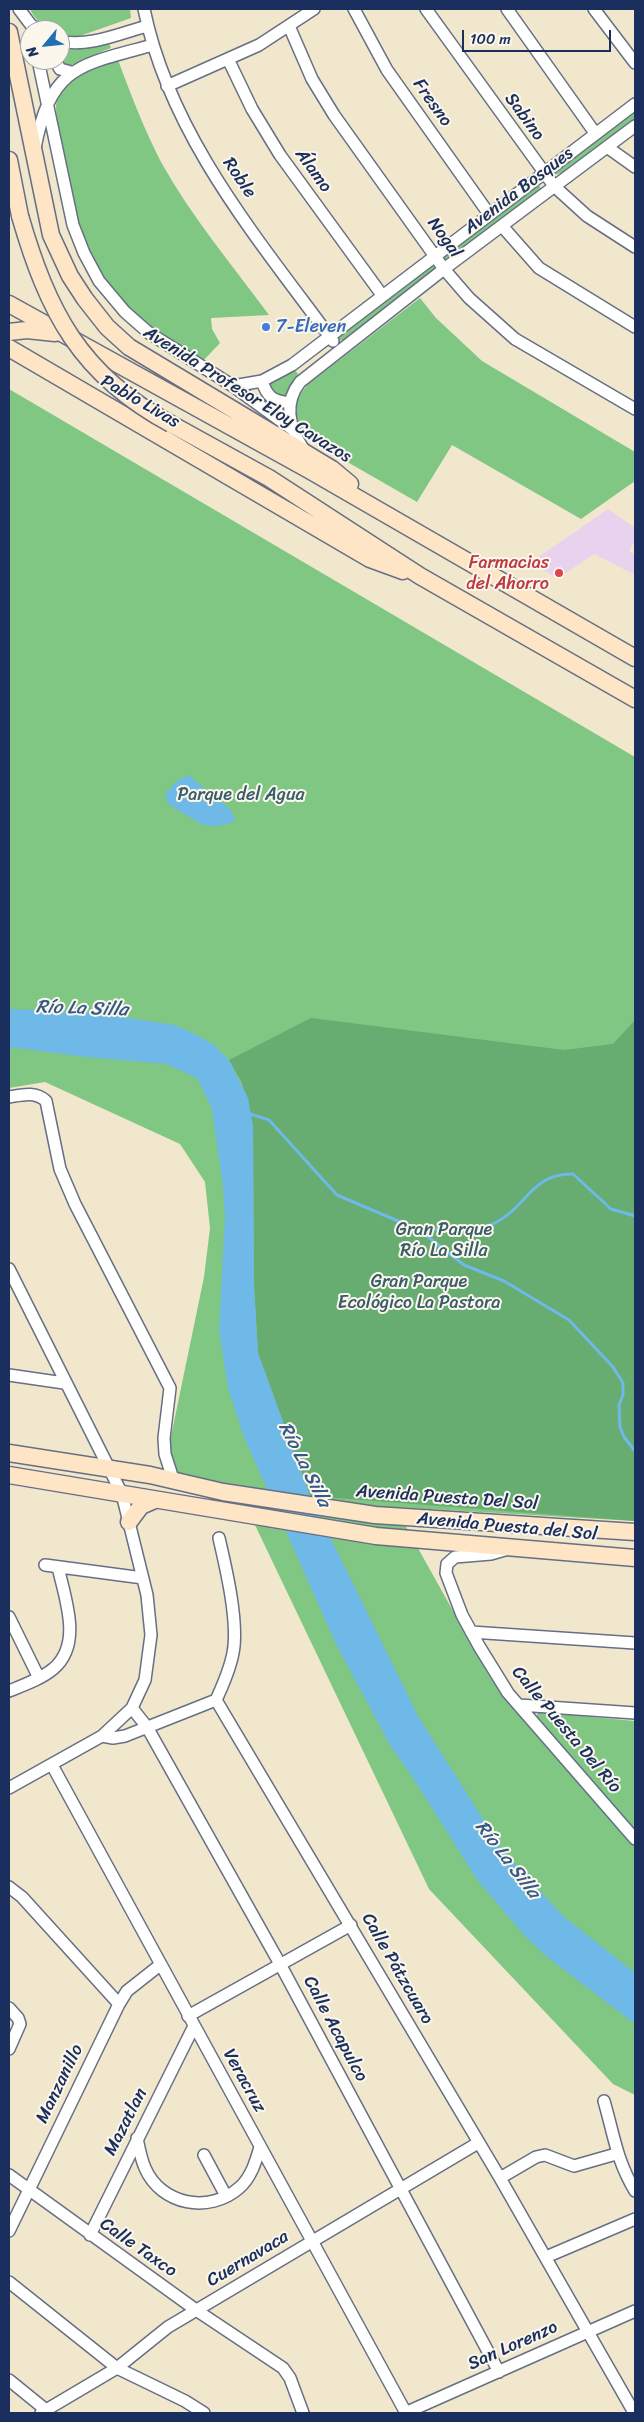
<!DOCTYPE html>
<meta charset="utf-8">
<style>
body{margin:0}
#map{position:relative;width:644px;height:2422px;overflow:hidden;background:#f1e7cc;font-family:Sriracha,sans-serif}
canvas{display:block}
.frame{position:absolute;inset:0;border:10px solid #1b2f5e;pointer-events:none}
.north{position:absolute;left:20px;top:20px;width:50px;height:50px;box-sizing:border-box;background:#fbf7ec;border:1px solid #a1a7b3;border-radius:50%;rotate:242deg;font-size:14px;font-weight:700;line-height:20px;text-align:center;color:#1b2f5e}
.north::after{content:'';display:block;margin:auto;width:18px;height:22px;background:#1f6fb2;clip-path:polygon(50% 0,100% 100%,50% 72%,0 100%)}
.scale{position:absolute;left:462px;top:30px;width:149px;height:22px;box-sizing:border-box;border:2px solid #1b2f5e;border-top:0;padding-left:6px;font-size:15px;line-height:18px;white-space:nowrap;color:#1b2f5e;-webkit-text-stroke:4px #fbf7ec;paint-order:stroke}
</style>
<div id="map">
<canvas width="644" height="2422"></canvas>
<div class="frame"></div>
<div class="north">N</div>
<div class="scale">100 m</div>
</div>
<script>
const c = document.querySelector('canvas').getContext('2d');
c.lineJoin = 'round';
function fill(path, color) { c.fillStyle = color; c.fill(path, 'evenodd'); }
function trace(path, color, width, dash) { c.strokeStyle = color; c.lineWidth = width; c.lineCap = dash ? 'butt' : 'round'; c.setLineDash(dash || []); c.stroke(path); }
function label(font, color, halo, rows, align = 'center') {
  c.font = font + ' Sriracha,sans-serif'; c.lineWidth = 4; c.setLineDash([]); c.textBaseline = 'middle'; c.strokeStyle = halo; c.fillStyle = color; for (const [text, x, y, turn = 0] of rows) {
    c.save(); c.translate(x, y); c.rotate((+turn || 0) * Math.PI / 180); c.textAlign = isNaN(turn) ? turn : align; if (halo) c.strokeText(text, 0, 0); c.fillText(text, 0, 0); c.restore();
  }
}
const built = new Path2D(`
 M608,509L635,528V540L629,551L635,555V575L594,554L558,578L530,563Z`);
const green = new Path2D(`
 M30,9H130L131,18L77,37H61L60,30C47,30 35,21 30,9Z
 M108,41L111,48C101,51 71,67 64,67L60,60V50L80,49Z
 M118,60C131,95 144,129 161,162C191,216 232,265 269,315L211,318L212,329L220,343L203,361C172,344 143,325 119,298C106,283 95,265 87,247C77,224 51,121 57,99C66,73 95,66 118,60Z
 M635,110V121L565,172L554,175L555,171Z
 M535,184L539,185L542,190L447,260L444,259L442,255Z
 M434,263L437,266L435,271L343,340H338L337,335Z
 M420,298L436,318L482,361L635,452V481L581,519L452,445L417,502L304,437C291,415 292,405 307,385Z
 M294,368L299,376L282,400L273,397L269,383L285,376Z
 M9,389L635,757V1521L395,1507L491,1679L635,1840V2095L613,2084L429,1889L255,1525L242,1486L178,1475L169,1446L204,1277L210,1228L205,1182L180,1144L45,1082L9,1088Z
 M538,1712L635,1721V1832L536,1718Z`);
const forest = new Path2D(`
 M311,1018L564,1050L613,1044L635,1020V1521L310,1496L258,1353L254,1285L253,1126L242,1083L229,1060Z`);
const water = new Path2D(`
 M188,775L231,810L235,821C202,834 197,819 169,805L165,794L177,781Z
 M9,1009L89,1012L174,1025L191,1032L214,1045L229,1060L248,1098L253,1126L254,1285L258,1353L310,1496L418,1716L501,1848L563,1916L635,1973V2024L547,1957L524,1935L478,1881L413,1778L390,1745L336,1644L244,1437L228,1388L219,1329L225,1217L223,1187L212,1109L197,1078L166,1064L86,1057L9,1047Z`);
const stream = new Path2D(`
 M247,1113L269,1120L337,1195L419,1230L464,1265L504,1281L569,1320L613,1367L623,1383V1395L619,1405L620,1427L624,1437L635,1451
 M419,1230C434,1229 482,1229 493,1224C526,1209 531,1173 573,1174L611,1209L635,1216`);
const street = new Path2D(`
 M19,9L31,25L39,30
 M144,9C170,136 258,239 333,341
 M354,9L387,70L489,214
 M426,9L554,186L587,216L635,247
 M507,9L595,133
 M594,9L635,63
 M289,26L312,79L334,115L444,269L469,298L515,339L635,409
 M60,41C87,48 121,33 147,26
 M228,59L252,109L280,155L382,295
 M38,60L73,225L84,253L99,281L125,312L149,333L233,386L292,429
 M55,60L60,69L71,72
 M167,86L259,45L314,9
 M607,147L635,167
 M35,148C51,65 80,65 153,45
 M502,226L539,268L635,327
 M262,381C267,397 273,401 290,403
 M233,386L262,381L292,365L635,104
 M304,450C289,428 283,404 300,382L444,269L635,126
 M9,1097C22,1095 35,1091 46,1101L60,1169L75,1204L170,1388L164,1438L165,1454L173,1479
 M9,1269L122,1494L147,1595L151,1635L145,1680L132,1708L102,1736
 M9,1375L64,1383
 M505,1550L491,1554L455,1557L447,1564L446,1573L462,1615L479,1646L508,1693L635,1839
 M45,1565L143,1578
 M9,1617L39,1678
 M471,1632L635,1643
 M9,1691C24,1685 41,1679 53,1669C83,1644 65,1599 58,1567
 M216,1700L500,2178L632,2409
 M216,1700C223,1685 230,1669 233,1653C239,1623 226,1568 219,1538
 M519,1705L635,1713
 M132,1708L147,1727L280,1964L499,2372
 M52,1765L406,2413
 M9,1788L102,1736L113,1738L125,1736L216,1700
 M9,1887L22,1897L119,2004
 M9,2008L18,2018L20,2024L9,2049
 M188,2016L351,1925
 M604,2101C614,2135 616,2159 635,2191
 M137,2138C139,2148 141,2159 145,2168C161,2205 209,2214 239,2188C251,2178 256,2161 260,2147
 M204,2155L226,2196
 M9,2175L196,2310L283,2368L290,2378L303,2413
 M500,2178L536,2157L545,2155L574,2166L616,2154
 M9,2231L119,2004L127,1991L160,1965
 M90,2235L194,2026
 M546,2257L635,2219
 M9,2282L117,2368L185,2401L204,2413
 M9,2380L46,2410
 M41,2413L117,2368L168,2327L478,2143
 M405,2413L635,2311`);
const secondary = new Path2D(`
 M9,32L51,235L70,276L85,299L107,327L129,347L332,469L350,484
 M9,160L20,216
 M9,304L309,470L635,658
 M9,332L27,330L55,333
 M9,348L370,559L403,571
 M171,424L269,478L420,576L635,699
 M9,1453L150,1475L223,1492L375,1515L635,1532
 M9,1475L376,1536L635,1558
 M129,1522L141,1506L155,1500`);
const secondaryBridge = new Path2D(`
 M20,216C48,312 80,375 171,424`);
const markers = [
 [266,327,5,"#3f7fe0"],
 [559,573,5,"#e0444e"]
];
const streetNames = [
 ["Fresno",432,103,55],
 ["Sabino",524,117,54],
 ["Álamo",313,171,54],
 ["Roble",239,178,56],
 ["Avenida Bosques",519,191,-37],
 ["Nogal",444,238,54],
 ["Avenida Profesor Eloy Cavazos",247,395,32],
 ["Pablo Livas",140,402,30],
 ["Avenida Puesta Del Sol",447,1498,4],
 ["Avenida Puesta del Sol",507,1527,5],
 ["Calle Puesta Del Río",566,1730,50],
 ["Calle Pátzcuaro",397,1969,60],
 ["Calle Acapulco",335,2029,62],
 ["Veracruz",244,2081,61],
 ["Manzanillo",60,2084,-64],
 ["Mazatlan",126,2122,-63],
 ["Calle Taxco",138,2248,35],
 ["Cuernavaca",248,2259,-31],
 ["San Lorenzo",513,2346,-24]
];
const shopNames = [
 ["7-Eleven",276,327]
];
const healthNames = [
 ["Farmacias",549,563],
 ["del Ahorro",549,584]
];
const parkNames = [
 ["Parque del Agua",241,795],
 ["Gran Parque",444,1230],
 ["Río La Silla",444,1251],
 ["Gran Parque",419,1282],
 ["Ecológico La Pastora",419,1303]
];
const waterNames = [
 ["Río La Silla",82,1009,2],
 ["Río La Silla",304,1465,63],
 ["Río La Silla",507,1860,52]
];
fill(built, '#e8d2ee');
fill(green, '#7fc783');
fill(forest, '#67ac71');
fill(water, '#6fb9e8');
trace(stream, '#6fb9e8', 3);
trace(street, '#666f84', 14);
trace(secondary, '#666f84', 19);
trace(street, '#fff', 11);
trace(secondary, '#fde5c5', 16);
trace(secondaryBridge, '#666f84', 19, []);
trace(secondaryBridge, '#fde5c5', 16);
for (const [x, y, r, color] of markers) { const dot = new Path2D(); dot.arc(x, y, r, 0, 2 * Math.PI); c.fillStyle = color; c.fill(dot); trace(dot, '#fbf7ec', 2); }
label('18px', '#1b2f5e', '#fbf7ec', streetNames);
label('18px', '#366cbe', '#fbf7ec', shopNames, 'left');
label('18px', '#be3a42', '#fbf7ec', healthNames, 'right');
label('18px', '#395d69', '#fbf7ec', parkNames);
label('italic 19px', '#345887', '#fbf7ec', waterNames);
</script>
